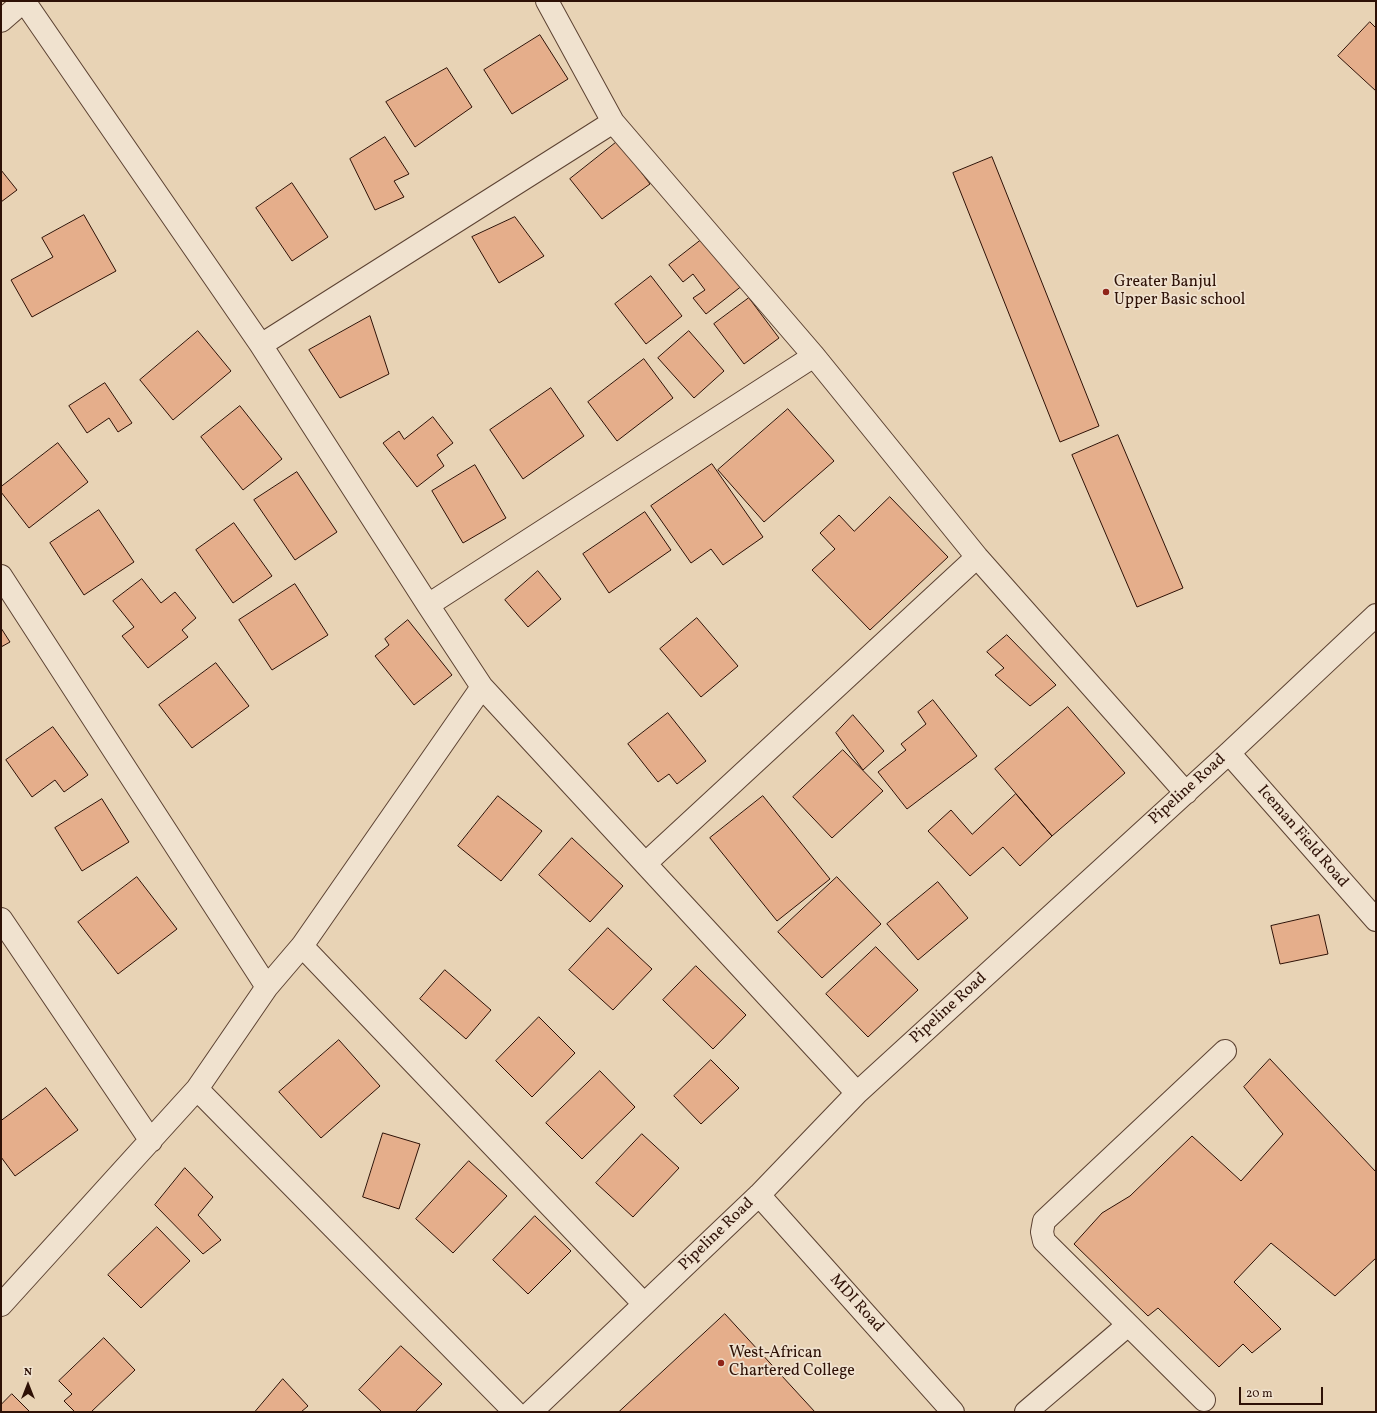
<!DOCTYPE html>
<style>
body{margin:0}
#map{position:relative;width:1377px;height:1413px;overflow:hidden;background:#e8d3b5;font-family:Vollkorn,serif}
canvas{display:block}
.frame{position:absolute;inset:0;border:2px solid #2e1106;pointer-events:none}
.north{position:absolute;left:8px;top:1365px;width:40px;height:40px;-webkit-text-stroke:3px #f0e2cf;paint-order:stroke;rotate:0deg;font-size:11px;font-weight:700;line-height:16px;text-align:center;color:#2e1106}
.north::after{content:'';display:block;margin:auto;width:14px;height:18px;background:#2e1106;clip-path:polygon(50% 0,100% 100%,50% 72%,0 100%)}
.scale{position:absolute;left:1239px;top:1387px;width:84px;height:18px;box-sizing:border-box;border:2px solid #2e1106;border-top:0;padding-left:5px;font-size:12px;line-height:14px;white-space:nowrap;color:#2e1106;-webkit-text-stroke:3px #f0e2cf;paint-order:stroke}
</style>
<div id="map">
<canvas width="1377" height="1413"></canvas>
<div class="frame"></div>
<div class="north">N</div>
<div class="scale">20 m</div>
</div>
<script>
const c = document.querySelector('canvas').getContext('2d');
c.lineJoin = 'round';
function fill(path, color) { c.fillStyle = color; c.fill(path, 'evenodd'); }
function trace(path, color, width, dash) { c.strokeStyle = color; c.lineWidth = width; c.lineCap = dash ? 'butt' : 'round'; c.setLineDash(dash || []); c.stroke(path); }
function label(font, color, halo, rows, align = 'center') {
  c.font = font + ' Vollkorn,serif'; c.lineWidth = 3.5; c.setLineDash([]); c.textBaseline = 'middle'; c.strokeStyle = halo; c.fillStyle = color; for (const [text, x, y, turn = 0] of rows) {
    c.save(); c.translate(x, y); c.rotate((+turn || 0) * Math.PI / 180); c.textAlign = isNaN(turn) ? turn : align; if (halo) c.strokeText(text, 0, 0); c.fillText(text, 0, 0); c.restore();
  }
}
const building = new Path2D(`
 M1370,22L1376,28V91L1338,56Z
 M540,35L568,79L512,114L484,70Z
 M447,68L472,107L415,147L386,102Z
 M385,137L409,174L394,181L404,197L375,210L350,159Z
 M618,141L650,184L602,219L570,179Z
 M992,157L1099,426L1060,442L953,173Z
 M1,170L17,190L1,202Z
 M292,183L328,237L292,261L256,208Z
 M84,215L116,271L32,317L11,280L53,257L42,238Z
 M515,217L544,256L499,283L472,237Z
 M705,237L743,285L706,314L693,298L705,290L693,274L683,282L669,265Z
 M651,276L682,316L646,344L615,304Z
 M749,298L779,338L744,364L714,324Z
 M370,316L389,374L340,398L309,350Z
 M198,331L231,371L173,420L140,380Z
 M689,331L724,371L694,398L658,358Z
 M644,359L673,398L617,441L588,402Z
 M105,383L132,423L118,432L109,418L87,433L69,406Z
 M551,388L584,436L523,479L490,430Z
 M240,406L282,459L243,490L201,437Z
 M788,409L834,461L764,522L718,470Z
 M433,417L453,443L437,455L444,466L417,487L383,443L399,431L404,439Z
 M1118,435L1183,588L1137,607L1072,455Z
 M58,443L88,482L29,528L1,492V487Z
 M712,464L763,537L723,565L711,549L691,563L651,506Z
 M475,465L506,518L463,543L432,491Z
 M297,472L337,532L295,560L254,500Z
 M890,497L948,557L870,630L812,570L835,549L820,533L839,515L854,531Z
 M99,510L134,562L84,595L50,543Z
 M645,512L671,550L609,593L583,554Z
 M234,523L272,576L233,603L196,550Z
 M538,571L561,599L528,627L505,600Z
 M142,579L161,603L175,592L196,618L182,630L188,637L148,668L122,636L134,627L113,601Z
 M295,584L328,635L272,670L239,620Z
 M697,618L738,666L701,697L660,649Z
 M408,620L452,675L414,705L375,656L389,645L385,639Z
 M1,628L10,642L1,647Z
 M1007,635L1056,685L1030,706L995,675L1004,668L987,652Z
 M216,663L249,706L192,748L159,705Z
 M933,700L977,756L907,809L878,772L906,750L901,744L926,724L918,712Z
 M1068,707L1125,773L1052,836L995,769Z
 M668,713L706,761L677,784L669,774L658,782L628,744Z
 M853,715L884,751L863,770L836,733Z
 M53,727L88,775L64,792L55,780L32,797L6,760Z
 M843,750L883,791L832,838L793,797Z
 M1016,794L1052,836L1020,866L1003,847L970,876L928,831L951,810L972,834Z
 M498,796L542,831L501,881L458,846Z
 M763,796L830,879L777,921L710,838Z
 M102,799L129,842L82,871L55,828Z
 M572,838L623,886L590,922L539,875Z
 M137,877L177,929L118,974L78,922Z
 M837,877L881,924L822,978L778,932Z
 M938,882L968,918L918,960L887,924Z
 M1319,915L1328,954L1280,964L1271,926Z
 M608,928L652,969L613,1010L569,970Z
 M876,947L918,990L868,1037L826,994Z
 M696,966L746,1015L713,1049L663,1000Z
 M445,970L491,1010L466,1039L420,999Z
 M539,1017L575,1053L532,1097L496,1061Z
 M339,1040L380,1086L321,1138L279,1092Z
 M1270,1059L1376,1172V1258L1335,1296L1271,1243L1234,1282L1281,1329L1252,1353L1243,1344L1219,1367L1158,1308L1148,1316L1074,1244L1102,1213L1130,1196L1192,1136L1241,1181L1283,1134L1244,1087Z
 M711,1060L739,1088L701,1124L674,1096Z
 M600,1071L635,1107L582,1159L546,1123Z
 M46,1088L78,1130L15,1176L1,1157V1121Z
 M383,1133L420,1144L399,1209L363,1197Z
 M642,1134L679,1168L633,1217L596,1183Z
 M469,1161L507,1196L453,1253L416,1219Z
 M185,1168L213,1197L198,1215L221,1240L203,1254L155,1205Z
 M535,1216L571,1251L528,1294L493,1260Z
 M157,1227L190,1261L141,1308L108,1275Z
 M725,1314L815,1412H619Z
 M104,1338L135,1370L91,1412H75L64,1401L72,1394L59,1381Z
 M401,1346L442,1384L415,1412H382L359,1390Z
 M283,1379L308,1406L301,1412H255Z
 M12,1394L30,1412H1V1405Z`);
const minor = new Path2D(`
 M24,1L261,345L428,605L482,687L857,1093
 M547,1L613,122L814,356L977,557L1186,793
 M1,21L24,1
 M261,345L613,122
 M1,576L267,987
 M428,605L814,356
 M1229,753L1376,920
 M646,863L977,557
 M1,919L151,1141
 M302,946L644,1304
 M197,1089L515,1412
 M759,1195L953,1412
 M1,1305L197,1089L267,987L302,946L482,687
 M1204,1400L1044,1241L1042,1232L1044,1221L1225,1051
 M531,1412L759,1195L857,1093L1229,753L1376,615
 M1026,1412L1128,1325`);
const markers = [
 [1106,292,4,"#8f2418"],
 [721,1363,4,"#8f2418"]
];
const poiNames = [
 ["Greater Banjul",1114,283],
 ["Upper Basic school",1114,301],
 ["West-African",729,1354],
 ["Chartered College",729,1372]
];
const streetNames = [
 ["Pipeline Road",1188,790,-42],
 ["Iceman Field Road",1302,837,49],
 ["Pipeline Road",949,1009,-42],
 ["Pipeline Road",717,1235,-44],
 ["MDI Road",856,1304,48]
];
fill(building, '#e5ae8b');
trace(building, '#2e1106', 1);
trace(minor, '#5c4232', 24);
trace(minor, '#f0e2cf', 22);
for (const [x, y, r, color] of markers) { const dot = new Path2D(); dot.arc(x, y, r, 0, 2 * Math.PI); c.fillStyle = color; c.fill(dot); trace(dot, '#f0e2cf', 1.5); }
label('16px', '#2e1106', '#f0e2cf', poiNames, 'left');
label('16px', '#2e1106', '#f0e2cf', streetNames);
</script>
